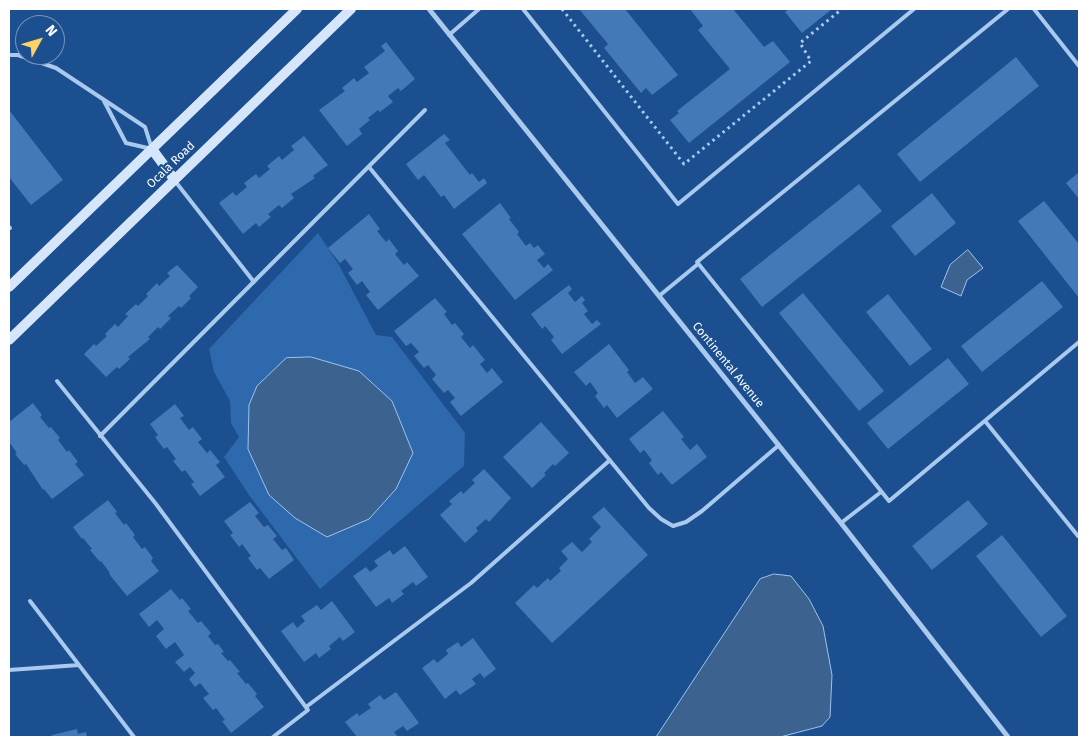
<!DOCTYPE html>
<style>
body{margin:0}
#map{position:relative;width:1088px;height:746px;overflow:hidden;background:#1b4f8f;font-family:"Fira Sans",sans-serif}
canvas{display:block}
.frame{position:absolute;inset:0;border:10px solid #fff;pointer-events:none}
.north{position:absolute;left:15px;top:15px;width:50px;height:50px;box-sizing:border-box;background:#1b4f8f;border:1px solid #7695bc;border-radius:50%;rotate:51deg;font-size:14px;font-weight:700;line-height:20px;text-align:center;color:#fff}
.north::after{content:'';display:block;margin:auto;width:18px;height:22px;background:#ffd166;clip-path:polygon(50% 0,100% 100%,50% 72%,0 100%)}
</style>
<div id="map">
<canvas width="1088" height="746"></canvas>
<div class="frame"></div>
<div class="north">N</div>
</div>
<script>
const c = document.querySelector('canvas').getContext('2d');
c.lineJoin = 'round';
function fill(path, color) { c.fillStyle = color; c.fill(path, 'evenodd'); }
function trace(path, color, width, dash) { c.strokeStyle = color; c.lineWidth = width; c.lineCap = dash ? 'butt' : 'round'; c.setLineDash(dash || []); c.stroke(path); }
function label(font, color, halo, rows, align = 'center') {
  c.font = font + ' "Fira Sans",sans-serif'; c.lineWidth = 4.5; c.setLineDash([]); c.textBaseline = 'middle'; c.strokeStyle = halo; c.fillStyle = color; for (const [text, x, y, turn = 0] of rows) {
    c.save(); c.translate(x, y); c.rotate((+turn || 0) * Math.PI / 180); c.textAlign = isNaN(turn) ? turn : align; if (halo) c.strokeText(text, 0, 0); c.fillText(text, 0, 0); c.restore();
  }
}
const green = new Path2D(`
 M318,233L339,265L376,335L392,337L465,433L464,466L320,589L249,495L224,457L239,437L231,423L230,401L214,372L209,349Z`);
const water = new Path2D(`
 M968,250L983,268L967,280L961,296L941,287L950,265Z
 M311,357L359,371L392,401L413,453L396,489L369,519L327,537L295,518L269,495L248,449L249,405L257,386L286,358Z
 M774,574L791,576L809,599L823,626L832,675L830,717L822,726L780,737H656L760,579Z`);
const building = new Path2D(`
 M579,9H625L678,75L652,95L646,88L641,93L604,48L608,44Z
 M690,9H733L764,47L773,41L790,62L689,143L670,120L679,113L677,111L730,69L698,30L703,26Z
 M789,9H832L802,33L785,12Z
 M386,42L415,79L401,91L398,88L388,96L393,102L380,112L378,110L368,118L370,120L359,129L362,134L347,146L319,110L345,91L342,88L354,78L357,82L369,73L364,67L385,51L381,46Z
 M1016,57L1039,86L920,182L897,154Z
 M9,110L63,180L31,205L9,177Z
 M444,134L450,140L445,143L470,175L472,173L479,182L484,178L487,183L454,209L444,195L441,197L424,175L418,180L406,164Z
 M304,136L328,165L313,176L315,178L291,194L294,198L282,208L279,205L268,214L271,217L259,227L256,223L243,234L219,203L233,192L236,196L247,187L244,183L256,174L259,178L270,169L267,166L279,156L282,160L294,150L291,146Z
 M1079,172V199L1066,183Z
 M859,184L882,211L762,307L740,279Z
 M932,193L956,223L915,256L891,226Z
 M1044,201L1079,244V298L1018,221Z
 M500,203L511,218L509,219L519,232L517,234L526,246L530,243L534,248L538,245L545,254L537,260L544,268L548,264L553,270L515,300L462,234Z
 M369,214L380,229L377,231L386,242L389,239L398,251L395,254L404,265L407,262L419,276L378,310L366,295L370,292L362,281L357,285L348,273L353,269L345,259L340,263L328,248Z
 M177,265L198,287L189,296L191,298L181,308L179,306L168,316L171,318L160,329L158,327L148,337L150,339L128,357L130,359L119,369L117,367L106,377L84,354L94,344L96,346L107,336L105,334L115,324L118,327L128,316L125,314L136,304L138,306L148,296L146,294L157,283L159,286L170,276L167,273Z
 M1042,281L1063,307L982,372L961,346Z
 M569,285L572,289L568,293L575,302L582,296L585,300L582,303L588,311L584,314L592,324L597,320L601,324L562,354L551,340L554,337L545,326L542,329L531,314Z
 M803,293L884,391L859,411L779,313Z
 M888,294L932,349L910,366L866,312Z
 M435,298L447,312L444,314L452,325L455,323L464,334L461,337L470,348L473,345L485,360L480,364L487,373L492,368L503,382L461,416L450,402L455,398L448,390L444,393L432,379L436,375L428,365L424,368L414,356L419,352L411,343L406,346L394,331Z
 M609,344L629,370L627,372L635,383L643,377L653,389L617,418L607,405L604,408L595,396L598,393L590,382L586,386L574,372Z
 M948,358L969,384L888,449L867,423Z
 M33,403L42,415L40,417L49,428L51,427L60,438L58,440L67,452L69,450L78,462L75,464L84,475L52,499L44,489L43,490L26,464L24,465L15,454L17,453L9,442V422Z
 M175,404L184,416L180,418L189,430L193,427L202,439L198,442L207,453L210,450L220,462L216,465L225,477L200,496L191,484L194,482L185,470L182,472L173,461L176,459L167,447L164,449L155,437L158,435L150,424Z
 M663,411L684,437L681,439L690,450L697,444L707,457L672,485L661,472L658,475L649,463L652,460L644,450L640,453L629,439Z
 M541,422L569,453L555,466L553,464L544,473L546,475L532,488L503,457Z
 M484,469L511,498L489,522L486,519L476,528L478,531L465,543L440,515L452,504L449,501L461,491L463,494L475,483L472,480Z
 M108,500L117,512L115,513L124,525L126,523L135,535L133,537L142,549L145,547L153,558L151,561L159,571L127,596L109,574L110,573L101,561L100,562L90,550L92,549L83,538L82,539L73,527Z
 M968,500L988,524L932,570L912,546Z
 M250,502L259,513L255,516L264,527L268,525L277,536L273,539L282,550L286,548L294,560L269,579L260,568L257,570L248,558L251,556L242,544L239,547L230,535L233,533L224,521Z
 M604,507L648,555L552,643L515,603L534,585L537,588L548,578L550,581L561,571L559,568L568,559L561,551L572,542L582,552L592,542L589,539L601,527L592,517Z
 M1002,535L1067,616L1041,637L976,556Z
 M405,546L428,577L416,586L413,582L401,591L404,594L392,603L389,598L376,607L353,576L366,567L370,572L378,566L374,561L390,550L393,555Z
 M171,589L180,600L182,598L191,609L188,611L198,623L201,621L211,633L208,636L215,645L218,644L224,652L221,653L228,661L230,660L240,672L237,673L246,684L248,683L257,694L255,696L264,707L231,733L222,721L225,720L216,708L213,710L203,698L209,694L200,683L195,687L189,679L195,673L190,667L184,672L175,662L184,655L175,642L166,649L156,636L164,629L157,620L149,627L139,614Z
 M332,601L355,632L343,641L340,637L329,646L331,649L319,658L316,653L304,662L281,631L293,622L297,628L305,621L301,616L317,605L321,610Z
 M473,638L496,669L484,678L480,673L472,679L476,684L460,695L456,690L445,699L422,668L434,659L437,663L448,654L446,650L458,642L461,647Z
 M396,692L419,723L407,731L403,726L394,732L398,737H357L345,722L357,713L359,716L371,708L368,704L380,695L384,700Z
 M77,729L78,734L86,732L87,737H51L52,735Z`);
const path = new Path2D(`
 M562,9L684,164L811,61L800,43L842,9`);
const lane = new Path2D(`
 M523,9L678,204L914,9
 M1008,9L697,262L889,501L1079,342
 M1034,9L1079,66
 M449,35L479,9
 M9,55H18L56,68L145,127L152,149L126,143L104,101
 M369,167L649,508L661,519L673,526L686,522L702,511L779,445
 M175,181L254,282
 M9,227L10,228
 M659,296L698,264
 M57,381L156,504L308,710L273,737
 M985,421L1078,536
 M100,436L425,110
 M841,523L881,492
 M30,601L134,737
 M9,670L79,665
 M306,707L471,583L610,460`);
const street = new Path2D(`
 M429,9L841,523L1008,737`);
const secondary = new Path2D(`
 M152,149L174,179
 M9,287L297,9
 M9,340L351,9`);
const streetNames = [
 ["Ocala Road",171,165,-44],
 ["Continental Avenue",728,365,51]
];
fill(green, '#2e69ad');
fill(water, '#3c6290');
trace(water, '#9cc4f0', 1);
fill(building, '#4478b7');
trace(path, '#a9c9ee', 3, [2.5, 4]);
trace(lane, '#a9c9ee', 4);
trace(street, '#a9c9ee', 5);
trace(secondary, '#d6e6fa', 10);
label('12px', '#fff', '#1b4f8f', streetNames);
</script>
